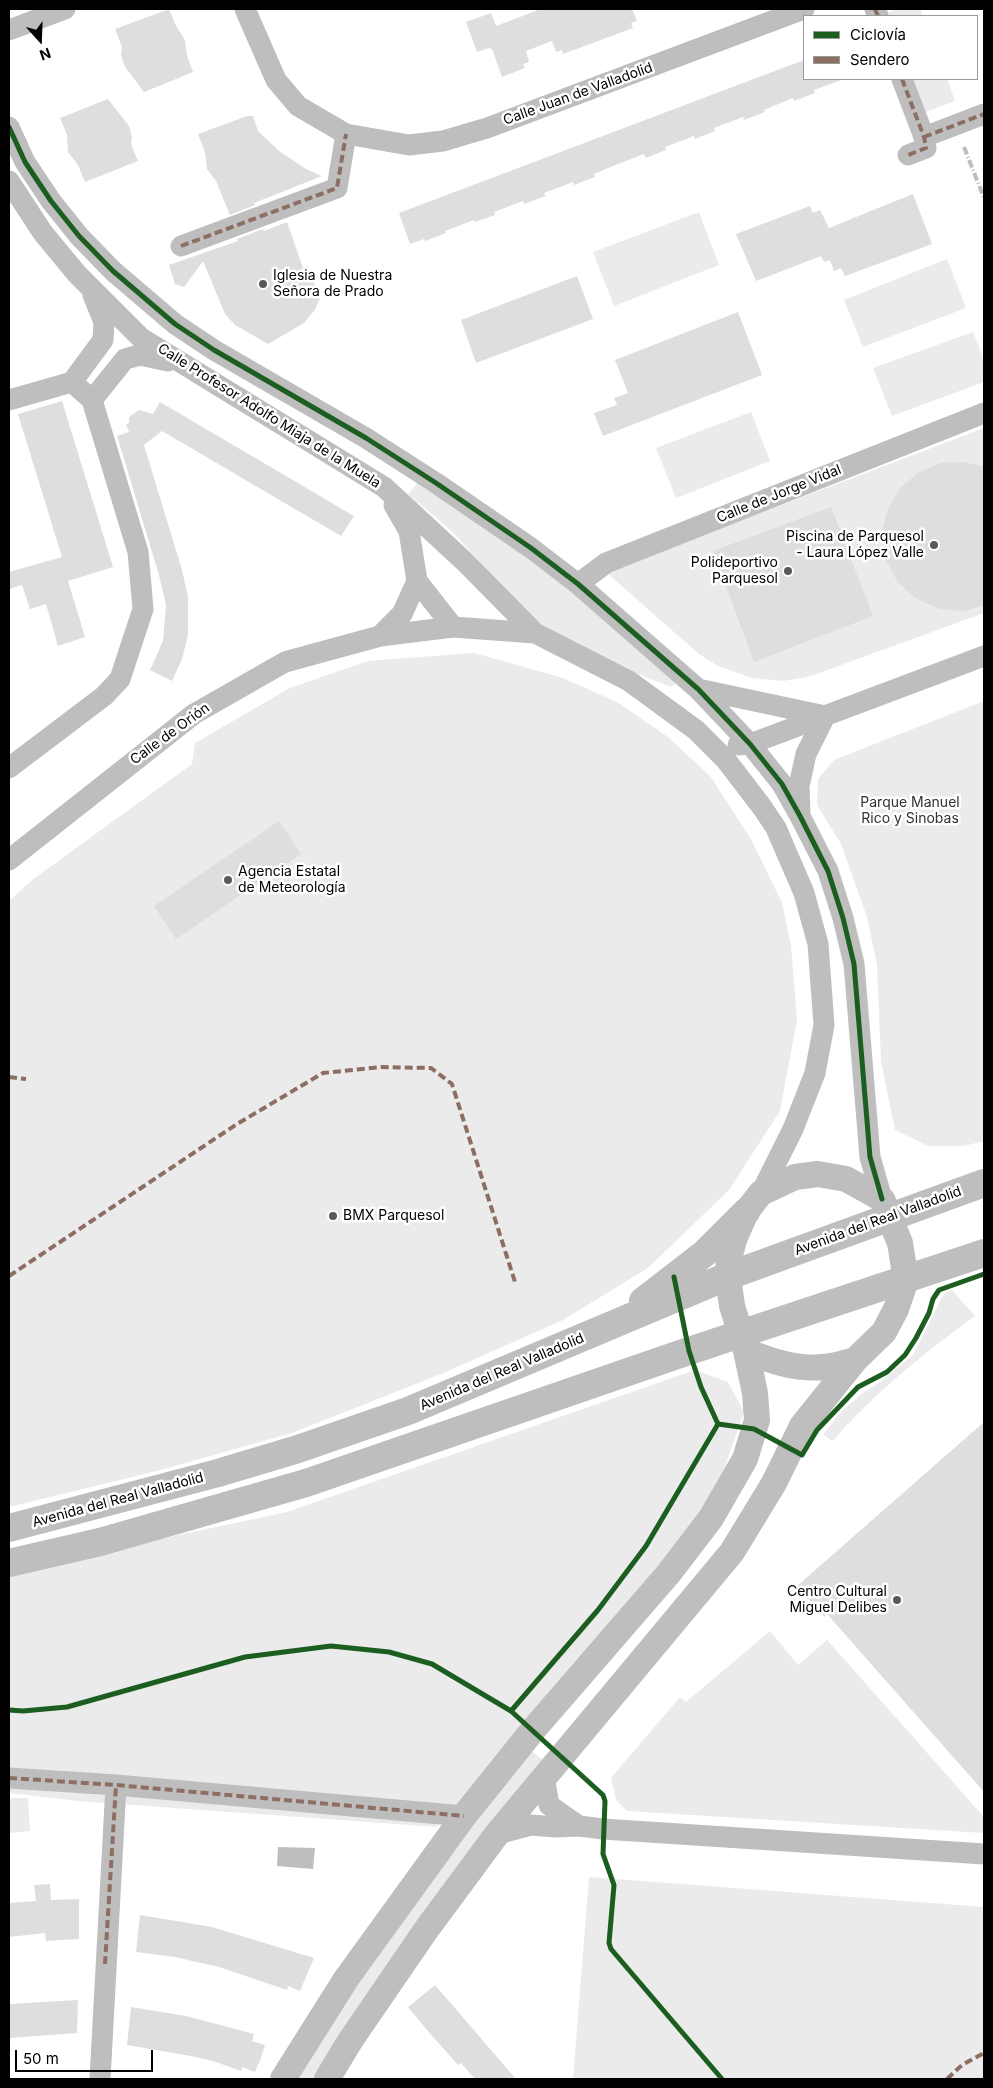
<!DOCTYPE html>
<meta charset="utf-8">
<style>
body{margin:0}
#map{position:relative;width:993px;height:2088px;overflow:hidden;background:#fff;font-family:Inter,sans-serif}
canvas{display:block}
.frame{position:absolute;inset:0;border:10px solid #000;pointer-events:none}
.legend{position:absolute;left:803px;top:15px;width:175px;height:65px;box-sizing:border-box;background:#fff;border:1px solid #999;margin:0;padding:6px 9px;list-style:none;font-size:15px;color:#000}
.legend li{display:flex;align-items:center;gap:10px;height:25px}
.legend b{width:25px;border:1px solid #999}
.north{position:absolute;left:15px;top:15px;width:50px;height:50px;-webkit-text-stroke:4px #fff;paint-order:stroke;rotate:160deg;font-size:14px;font-weight:700;line-height:20px;text-align:center;color:#000}
.north::after{content:'';display:block;margin:auto;width:18px;height:22px;background:#000;clip-path:polygon(50% 0,100% 100%,50% 72%,0 100%)}
.scale{position:absolute;left:15px;top:2050px;width:138px;height:22px;box-sizing:border-box;border:2px solid #000;border-top:0;padding-left:6px;font-size:15px;line-height:18px;white-space:nowrap;color:#000;-webkit-text-stroke:4px #fff;paint-order:stroke}
</style>
<div id="map">
<canvas width="993" height="2088"></canvas>
<div class="frame"></div>
<ul class="legend">
<li><b style="height:6px;background:#1b5e20"></b>Ciclovía</li>
<li><b style="height:6px;background:#8d6e63"></b>Sendero</li>
</ul>
<div class="north">N</div>
<div class="scale">50 m</div>
</div>
<script>
const c = document.querySelector('canvas').getContext('2d');
c.lineJoin = 'round';
function fill(path, color) { c.fillStyle = color; c.fill(path, 'evenodd'); }
function trace(path, color, width, dash) { c.strokeStyle = color; c.lineWidth = width; c.lineCap = dash ? 'butt' : 'round'; c.setLineDash(dash || []); c.stroke(path); }
function label(font, color, halo, rows, align = 'center') {
  c.font = font + ' Inter,sans-serif'; c.lineWidth = 5; c.setLineDash([]); c.textBaseline = 'middle'; c.strokeStyle = halo; c.fillStyle = color; for (const [text, x, y, turn = 0] of rows) {
    c.save(); c.translate(x, y); c.rotate((+turn || 0) * Math.PI / 180); c.textAlign = isNaN(turn) ? turn : align; if (halo) c.strokeText(text, 0, 0); c.fillText(text, 0, 0); c.restore();
  }
}
const green = new Path2D(`
 M897,9H920L923,16H885L884,14Z
 M910,79H947L955,101L923,113Z
 M699,212L719,265L614,306L593,252Z
 M947,259L966,308L863,347L844,300Z
 M973,332L984,359V382L892,416L873,368Z
 M751,412L770,461L676,498L656,448Z
 M984,428V613L808,677L783,681L752,678L718,666L699,654L607,573L608,571Z
 M417,483L506,541L570,590L677,683L671,687C625,668 574,652 536,620C503,593 479,558 449,529C436,517 422,506 408,495Z
 M474,653L563,678L617,702L668,737L711,777L752,841L782,903L791,946L797,1020L780,1111L729,1190L648,1268L563,1320L441,1374L292,1433L157,1471L9,1507V901L32,880L192,764L195,743L290,688L368,661Z
 M984,701V1141L964,1146H928L895,1130L881,1061L877,965L867,917L841,844L817,805L818,779L834,760Z
 M952,1290L975,1316C924,1353 874,1393 833,1441L823,1435L838,1415L861,1394L880,1382L913,1355L940,1301L944,1294Z
 M695,1370L728,1382L744,1412L704,1527L437,1827L78,1801L9,1793V1571L287,1512Z
 M770,1631L798,1665L827,1640L984,1817V1833L627,1811L616,1800L611,1778L680,1697L686,1702Z
 M529,1749L543,1760L316,2079H294L379,1950Z
 M9,1798H28L30,1831L9,1833Z
 M589,1877L984,1907V2079H573Z`);
const water = new Path2D(`
 M278,1847L315,1848L313,1869L277,1866Z`);
const building = new Path2D(`
 M169,9L176,26L185,40L187,56L193,72L144,92L125,67L121,55L122,47L115,29Z
 M541,9H632L637,21L631,23L633,28L563,54L562,50L556,52L552,41L526,51L529,62L523,64L525,68L502,77L492,49L489,48L477,52L466,22L491,13L496,26Z
 M804,60V79L841,80L814,90L815,93L794,101L793,98L764,110L765,112L744,120L743,117L714,128L715,131L695,139L694,136L665,147L666,150L646,158L644,154L608,168L594,174L595,177L574,185L573,182L544,193L546,196L524,204L523,201L494,212L495,215L475,222L474,220L445,231L446,233L425,241L424,239L410,244L399,213Z
 M108,99L129,126L132,138L131,144L138,161L85,182L78,165L68,152L67,135L60,118Z
 M247,116H253L258,131L279,151L306,169L322,176L254,203L255,205L230,215L216,181L207,169L205,152L198,134Z
 M913,194L932,244L845,276L841,268L834,271L830,260L824,262L821,256L756,281L736,234L810,206L813,213L820,210L829,228Z
 M287,222L303,268L308,266L320,298L315,310L304,323L268,344L235,325L225,314L203,261L184,287L175,284L169,265L238,241L237,239L263,229L264,231Z
 M577,276L593,319L476,363L461,320Z
 M738,312L762,375L603,436L594,413L617,405L614,398L628,393L615,360Z
 M62,401L113,567L68,581L85,637L58,646L46,604L30,609L22,585L9,589V572L62,557L18,414Z
 M160,402L354,516L341,536L162,431L144,445L182,570L188,597V635L182,659L172,681L150,670L163,641L166,605L159,575L117,436L129,432L126,424L129,423V417L139,410L153,414Z
 M965,462L984,467V605L964,611L939,609L915,598L897,581L885,558L882,532L888,508L901,487L919,472L941,463Z
 M831,507L873,616L754,662L713,551Z
 M279,821L301,854L176,939L154,906Z
 M984,1422V1792L827,1614L824,1617L797,1586Z
 M50,1884L51,1900L79,1899V1939L46,1941L45,1933L9,1937V1903L36,1901L34,1885Z
 M140,1915L212,1927L314,1958L300,1991L288,1986L287,1990L219,1967L175,1957L136,1952Z
 M435,1985L516,2079H475L461,2063L458,2065L427,2030L408,2007Z
 M78,2000L77,2033L9,2038V2004Z
 M131,2007L186,2016L254,2034L252,2041L265,2045L259,2064H258L255,2072L242,2067L241,2071L213,2061L191,2056L127,2045Z`);
const minor = new Path2D(`
 M245,9L276,80L298,106L346,134L409,145L443,141L487,128L804,9
 M875,9L878,16
 M9,30L65,9
 M902,79L924,137L926,148L908,155
 M9,127L25,162L51,201L79,236L113,271L175,324L214,350L366,438L436,483L531,548L578,584L698,689L750,744L782,784L800,816L828,871L843,918L854,964L870,1157L882,1199
 M924,137L984,114
 M9,181L43,233L77,274L141,338L384,487L464,561L535,633L629,681L696,730L726,760L762,807L776,828L804,893L818,944L824,1025L815,1073L793,1129L761,1193
 M181,246L337,188L346,134
 M72,382L103,340L104,322L93,295
 M9,400L72,382L92,400L138,552L143,609L120,679L104,696L9,768
 M92,400L125,359L140,355L168,361
 M417,581L453,627
 M578,584L606,563L984,413
 M380,636L402,614L417,581L409,531L394,505
 M698,689L825,716
 M738,745L750,744L984,656
 M800,813L799,786L806,754L825,716
 M9,860L194,714L285,662L380,636L453,627L535,633
 M544,1776L549,1805L579,1826
 M9,1778L116,1785L464,1816
 M497,1834L531,1825L555,1827L579,1826L603,1829L984,1854
 M100,2079L116,1785`);
const major = new Path2D(`
 M746,1351C771,1361 797,1370 824,1367C834,1366 845,1363 855,1360
 M283,2079L346,1979L464,1816L533,1730L669,1573L711,1518L745,1459L757,1420L755,1393L746,1351L732,1306L728,1276L729,1259L734,1240L746,1212L761,1193L795,1177L818,1174L846,1179L882,1199L900,1243L906,1280L896,1309L884,1332L855,1360L802,1426L774,1483L732,1552L497,1834L426,1930L350,2041L327,2079`);
const highway = new Path2D(`
 M643,1301L705,1253L746,1212
 M9,1528L218,1473L298,1449L408,1411L728,1276L984,1183
 M9,1563L100,1542L306,1483L683,1353L984,1253`);
const rail = new Path2D(`
 M964,147L984,198`);
const quiet = new Path2D(`
 M875,9L878,16
 M902,79L924,137L926,148L908,155
 M924,137L984,114
 M181,246L337,188L346,134
 M9,1077L26,1079
 M9,1276L237,1124L323,1073L381,1067L431,1068L452,1084L515,1282
 M9,1778L116,1785L464,1816
 M105,1964L116,1785
 M947,2079L962,2065L984,2053`);
const cycleway = new Path2D(`
 M9,127L25,162L51,201L79,236L113,271L175,324L214,350L366,438L436,483L531,548L578,584L698,689L750,744L782,784L800,816L828,871L843,918L854,964L870,1157L882,1199
 M674,1277L689,1351L701,1387L718,1424
 M718,1424L754,1429L802,1455L817,1430L858,1387L887,1372L905,1355L916,1338L929,1313L933,1299L939,1290L984,1274
 M9,1710L23,1711L67,1707L245,1657L331,1646L389,1652L432,1664L511,1711L598,1610L646,1546L718,1424
 M511,1711L603,1795L605,1801L603,1854L614,1885L609,1943L611,1949L722,2079`);
const markers = [
 [263,284,5,"#595959"],
 [934,545,5,"#595959"],
 [788,571,5,"#595959"],
 [228,880,5,"#595959"],
 [333,1216,5,"#595959"],
 [897,1600,5,"#595959"]
];
const streetNames = [
 ["Calle Juan de Valladolid",578,94,-20],
 ["Calle Profesor Adolfo Miaja de la Muela",269,416,32],
 ["Calle de Jorge Vidal",779,494,-22],
 ["Calle de Orión",170,734,-36],
 ["Avenida del Real Valladolid",878,1221,-20],
 ["Avenida del Real Valladolid",502,1372,-23],
 ["Avenida del Real Valladolid",118,1500,-15]
];
const poiNames = [
 ["Iglesia de Nuestra",273,276],
 ["Señora de Prado",273,292],
 ["Piscina de Parquesol",924,537,"right"],
 ["- Laura López Valle",924,553,"right"],
 ["Polideportivo",778,563,"right"],
 ["Parquesol",778,579,"right"],
 ["Agencia Estatal",238,872],
 ["de Meteorología",238,888],
 ["BMX Parquesol",343,1216],
 ["Centro Cultural",887,1592,"right"],
 ["Miguel Delibes",887,1608,"right"]
];
const parkNames = [
 ["Parque Manuel",910,803],
 ["Rico y Sinobas",910,819]
];
fill(green, '#ebebeb');
fill(water, '#bdbdbd');
fill(building, '#dedede');
trace(minor, '#bebebe', 21);
trace(major, '#bebebe', 26);
trace(highway, '#bebebe', 28);
trace(rail, '#bebebe', 4, [8, 2.5, 1, 2.5]);
trace(quiet, '#8d6e63', 4, [8, 4]);
trace(cycleway, '#1b5e20', 5);
for (const [x, y, r, color] of markers) { const dot = new Path2D(); dot.arc(x, y, r, 0, 2 * Math.PI); c.fillStyle = color; c.fill(dot); trace(dot, '#fff', 2); }
label('14px', '#000', '#fff', streetNames);
label('14px', '#000', '#fff', poiNames, 'left');
label('14px', '#313131', '#fff', parkNames);
</script>
